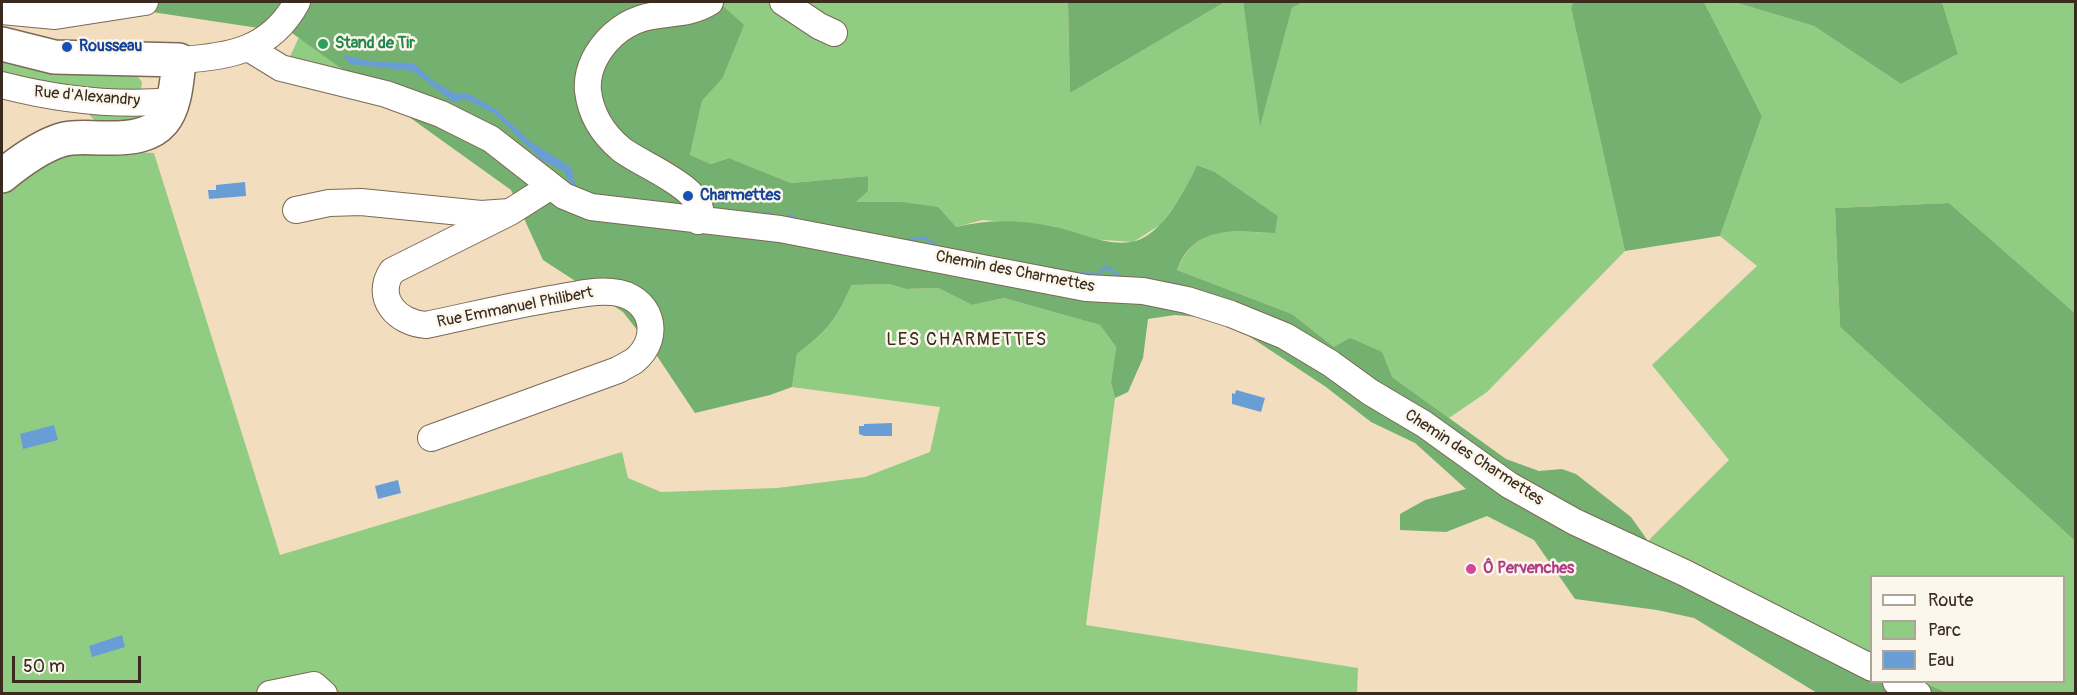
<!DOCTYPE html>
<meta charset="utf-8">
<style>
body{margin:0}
#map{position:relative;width:2077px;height:695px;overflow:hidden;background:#f3ddbf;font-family:Pangolin,sans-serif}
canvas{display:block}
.frame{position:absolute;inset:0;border:3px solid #3b2a1e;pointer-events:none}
.legend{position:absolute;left:1870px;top:575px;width:195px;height:108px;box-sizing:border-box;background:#fbf7ec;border:2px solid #aea59a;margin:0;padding:8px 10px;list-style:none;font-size:18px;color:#3b2a1e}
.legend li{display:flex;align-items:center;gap:12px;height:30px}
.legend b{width:30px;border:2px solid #aea59a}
.scale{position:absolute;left:12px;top:656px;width:129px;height:27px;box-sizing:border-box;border:3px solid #3b2a1e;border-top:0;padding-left:8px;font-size:18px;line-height:21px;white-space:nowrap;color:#3b2a1e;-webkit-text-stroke:4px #fbf7ec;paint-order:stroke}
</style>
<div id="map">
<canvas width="2077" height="695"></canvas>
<div class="frame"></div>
<ul class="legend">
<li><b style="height:8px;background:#fff"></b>Route</li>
<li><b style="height:16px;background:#90cc81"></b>Parc</li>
<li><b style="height:16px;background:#699dd5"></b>Eau</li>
</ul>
<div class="scale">50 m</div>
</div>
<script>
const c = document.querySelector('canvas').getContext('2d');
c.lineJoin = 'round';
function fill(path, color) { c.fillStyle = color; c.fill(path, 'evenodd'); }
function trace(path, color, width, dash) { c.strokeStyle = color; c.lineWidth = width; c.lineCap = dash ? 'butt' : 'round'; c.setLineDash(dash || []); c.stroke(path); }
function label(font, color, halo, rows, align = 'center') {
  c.font = font + ' Pangolin,sans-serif'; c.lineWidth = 5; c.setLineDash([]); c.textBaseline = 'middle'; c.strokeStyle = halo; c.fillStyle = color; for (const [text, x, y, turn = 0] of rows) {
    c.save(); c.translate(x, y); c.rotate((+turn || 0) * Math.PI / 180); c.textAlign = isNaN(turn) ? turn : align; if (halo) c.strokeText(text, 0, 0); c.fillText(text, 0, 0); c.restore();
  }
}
const green = new Path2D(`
 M370,2L337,74L288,61L311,11Z
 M659,2H1068L1070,93L1225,2H1243L1260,124L1292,8L1303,2H1573L1571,8L1625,251L1487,392L1449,418L1392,377L1334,347L1292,314L1177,270C1199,220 1230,234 1275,232L1278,216L1215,172L1197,165L1183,195L1160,225L1133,242L1089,239L1053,226L982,220L956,227L902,202H855L868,191V176L791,183L729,158L711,164L690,155L702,101L722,79L702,17H675Z
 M1704,2H1734L1814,26L1901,84L1958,54L1942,2H2075V313L1949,203L1835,208L1840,327L2075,541V693H1947L1923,682H2064V576H1872L1871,655L1648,541L1729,460L1652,365L1757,266L1720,236L1762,116Z
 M2,53L131,75L138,77L142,82L141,89L133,93L2,77Z
 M85,110L130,112L139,117V122L97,123Z
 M78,150L154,153L280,555L622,452L628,478L661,492L777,488L865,477L930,452L940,407L792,387L797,354C827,331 836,322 850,285L891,284L906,289L938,288L972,305L1004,298L1100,325L1116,347L1111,382L1115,398L1086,625L1358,668L1357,693H2V190L28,167Z`);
const forest = new Path2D(`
 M85,2H659L675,17H702L723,6L744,25L722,79L702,101L690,155L711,164L729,158L791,183L868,176V191L856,202H902L938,207L956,227C987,219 1019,220 1051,226C1078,231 1103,246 1131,242C1161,238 1186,189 1197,165L1215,172L1278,216L1275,233C1234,231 1194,224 1177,270L1292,314L1334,347L1350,338L1382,352L1392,377L1506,459L1539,471L1562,469L1576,474L1631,517L1648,541L1871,655L1872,682H1923L1947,693H1817L1694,618L1657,610L1575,599L1534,540L1487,516L1446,532L1400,530V514L1425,500L1466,489L1415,443L1371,422L1326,387L1223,319L1175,315L1148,319L1143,358L1128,392L1115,398L1111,382L1116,347L1100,325L1004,298L972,305L938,288L906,289L890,284L851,285C836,321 827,331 797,354L792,387L770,395L695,413L653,350L623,312L543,260L511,190L292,33Z
 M1068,2H1225L1070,93Z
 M1243,2H1303L1292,8L1260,126Z
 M1573,2H1704L1762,116L1720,236L1625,251L1571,8Z
 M1734,2H1942L1958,54L1901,84L1814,26Z
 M1949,203L2075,313V541L1840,327L1835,208Z`);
const water = new Path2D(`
 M342,55L376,62L414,63L432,80L456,94L467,93L497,110L531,142L571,167L578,196L564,171L542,160L495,114L466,99L453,102L413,71L350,64Z
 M245,182L246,196L209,199L208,190H216V185Z
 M769,212L780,219L791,214L803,222L902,240L925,236L942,248L1041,265C1052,278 1081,270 1097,273L1106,265L1127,279L1180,283L1200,297L1303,336L1322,349L1321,352C1286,328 1244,317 1206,302C1196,298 1186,291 1176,288C1152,282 1127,286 1107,269L1097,276L1079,273L1068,277L1041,272L1040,268L941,250L924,239L901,243L801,225L790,217L779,223L753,218H722L719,213L744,215Z
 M1236,390L1265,398L1261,412L1232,404V393L1235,394Z
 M892,423V436H864L859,434V426H864V424Z
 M54,425L58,440L23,449L20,434Z
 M398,480L401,493L378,499L375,486Z
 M122,635L125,647L92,657L89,646Z`);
const minor = new Path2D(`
 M783,2L819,26L834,33
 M2,11L55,16L145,2
 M250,49L281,68L386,94L441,114L491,139L564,196L591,207L780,229L1086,288L1143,291L1187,300L1231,314L1285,336L1330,363L1370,392L1424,424L1509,485L1575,522L1685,573L1872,668
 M179,60C230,57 271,50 297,2
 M2,85C56,99 116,106 172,101
 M296,210L329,203L361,202L481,214L510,212L551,186
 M698,221C714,191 640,165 621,149C603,134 591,116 588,91C586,69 598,49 613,35C647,4 678,22 710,2
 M431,438L618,370C623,367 629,364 634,361C664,337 651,295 612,292C593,290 575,295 557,298C513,305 469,316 426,325C397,323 374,298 392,271L510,212
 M1896,682L1918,694
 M270,694L314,685L324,694`);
const major = new Path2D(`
 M2,44L54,57L179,60C174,119 166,140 103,138C89,138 74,136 61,140C39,147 19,162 2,176`);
const markers = [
 [323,44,6,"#2e9e5b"],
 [67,47,6,"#1a4fb4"],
 [688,196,6,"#1a4fb4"],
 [1471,569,6,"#d1479c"]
];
const leisureNames = [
 ["Stand de Tir",335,44]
];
const transitNames = [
 ["Rousseau",79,47],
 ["Charmettes",700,196]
];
const streetNames = [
 ["Rue d'Alexandry",87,97,5],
 ["Chemin des Charmettes",1015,272,11],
 ["Rue Emmanuel Philibert",515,308,-11],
 ["Chemin des Charmettes",1474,458,33]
];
const hotelNames = [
 ["Ô Pervenches",1483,569]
];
const neighbourhoodNames = [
 ["LES CHARMETTES",967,340]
];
fill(green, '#90cc81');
fill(forest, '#74b06f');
fill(water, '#699dd5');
trace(minor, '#7b6956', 28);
trace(major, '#7b6956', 36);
trace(minor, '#fff', 26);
trace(major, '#fff', 33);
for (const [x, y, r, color] of markers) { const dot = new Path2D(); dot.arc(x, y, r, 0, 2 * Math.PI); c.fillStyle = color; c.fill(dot); trace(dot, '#fbf7ec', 2); }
label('bold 16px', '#27864d', '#fbf7ec', leisureNames, 'left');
label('bold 16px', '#164399', '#fbf7ec', transitNames, 'left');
label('16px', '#3b2a1e', '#fbf7ec', streetNames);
label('bold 16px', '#b23c85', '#fbf7ec', hotelNames, 'left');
c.letterSpacing = '1.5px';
label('18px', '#3b2a1e', '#fbf7ec', neighbourhoodNames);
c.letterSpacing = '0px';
</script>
